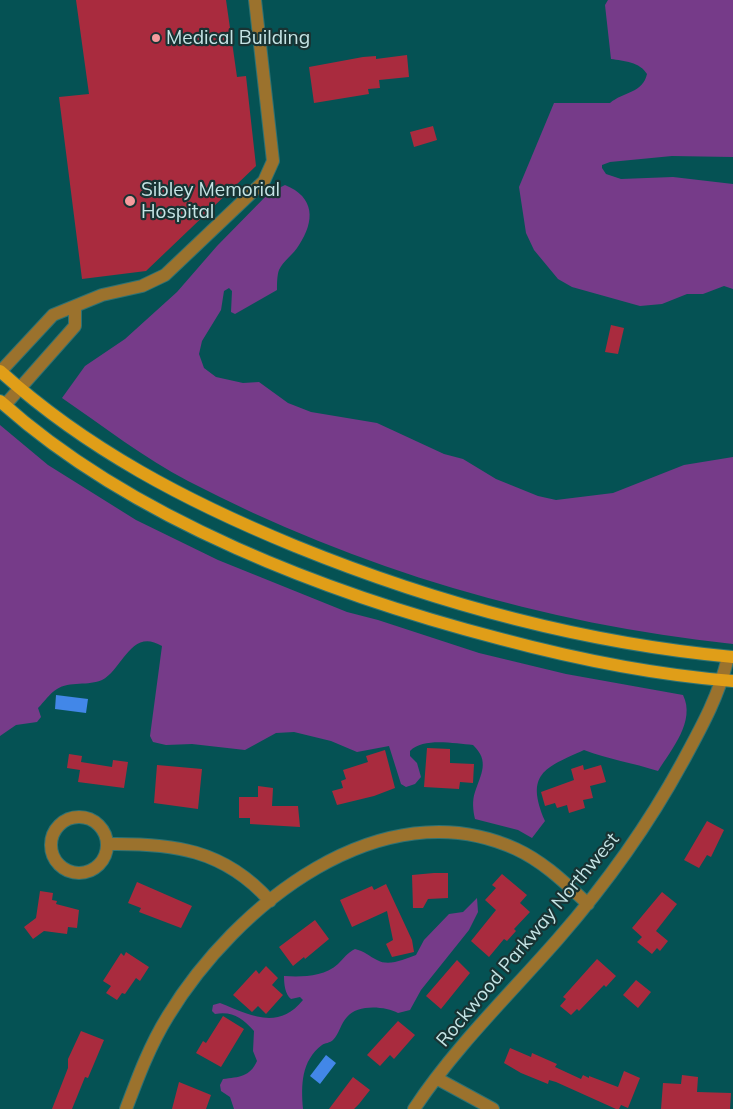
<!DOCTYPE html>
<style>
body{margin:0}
canvas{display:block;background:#055254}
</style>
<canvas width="733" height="1109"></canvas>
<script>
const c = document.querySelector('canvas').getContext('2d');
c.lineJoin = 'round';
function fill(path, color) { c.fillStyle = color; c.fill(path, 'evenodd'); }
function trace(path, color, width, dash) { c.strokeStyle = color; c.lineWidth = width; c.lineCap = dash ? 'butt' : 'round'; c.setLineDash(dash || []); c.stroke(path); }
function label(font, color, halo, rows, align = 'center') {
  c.font = font + ' Mulish,sans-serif'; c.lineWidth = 4.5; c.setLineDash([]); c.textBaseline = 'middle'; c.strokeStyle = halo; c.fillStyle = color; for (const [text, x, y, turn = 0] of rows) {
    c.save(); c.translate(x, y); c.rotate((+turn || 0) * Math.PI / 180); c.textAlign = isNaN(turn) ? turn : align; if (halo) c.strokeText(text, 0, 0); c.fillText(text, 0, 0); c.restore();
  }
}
const green = new Path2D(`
 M608,0H733V157L672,156L610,162L602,165V168L606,174L621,179L673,177L733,184V289L724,286L703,294H687L662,304L640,306L572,287L558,279L534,250L526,233L519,187L554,103H610C623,92 643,93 647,74C640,62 624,61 611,59L605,5Z
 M285,185C315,197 315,221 299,245C294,254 283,261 279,270C277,275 277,284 277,290L235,314L231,312L232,291L229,288L224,291L221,310L202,341L199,354L204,368L216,377L243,383L259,382L288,403L311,412L377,423L444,454L463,459L496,479L538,496L556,500L613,493L684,465L733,457V644C544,624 357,569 188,481C144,458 103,426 62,398L85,366L125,339L177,292L217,246L269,193Z
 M0,425L48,465L136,520L218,560L347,612L378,620L479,653L566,674L683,695C696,721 671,750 658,771C633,763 608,759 584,750C544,768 525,774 545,821L532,838L518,830L475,819C473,811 472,800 475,792C481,774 490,761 473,745C455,744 424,737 410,751V756L417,763L421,777L415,784L406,787L401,784L389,746L357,752L331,741L294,732L276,733L245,750L192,744L166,745L153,742L150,736L162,646C131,627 123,669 102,680C89,686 69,681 57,689C50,693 44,702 38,708L41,717L37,722L16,725L0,736Z
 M477,898L478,912L469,930L421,990L410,1010L398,1013C385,1006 357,1004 347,1017C341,1023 339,1034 333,1040C330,1043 325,1043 322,1045C301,1061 301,1085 303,1109H234L230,1097L221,1091L220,1085L223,1079C239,1077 250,1077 257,1061L253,1051L254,1031C242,1018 233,1011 215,1014L212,1011L213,1005L220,1003C250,1015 278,1031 303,1000L300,997L291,999C285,994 284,984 284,976C301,977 324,977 338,964C344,958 347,953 355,949C364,951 369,956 377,960C389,967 404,959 416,955L424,940L449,914L463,912Z`);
const water = new Path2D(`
 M56,695L88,699L86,713L55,709Z
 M326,1055L336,1063L320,1084L310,1076Z`);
const building = new Path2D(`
 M76,0H226L237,77L246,76L256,166L146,271L82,279L59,97L89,94Z
 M407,55L409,77L379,80L380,88L368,89L369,94L314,103L309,67L363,57L376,56V59Z
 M433,126L437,140L414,147L410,132Z
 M611,325L624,328L618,354L605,352Z
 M427,748L450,749V763L474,764L473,783L460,782L459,789L424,787Z
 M385,750L395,788L374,796L337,805L332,791L343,788L341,781L346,779L343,770L368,762L366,756Z
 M69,754L82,756L81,762L112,767L113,760L128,762L124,788L78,782L80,770L67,768Z
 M157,765L202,769L198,809L154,803Z
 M583,765L584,770L601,765L606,782L590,786L593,798L583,800L585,808L569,813L567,805L557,808L555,803L545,806L541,792L574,780L571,769Z
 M258,786L273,788L272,806H298L300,827L250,824V818H239V797H258Z
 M707,821L724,830L711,857L707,855L699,868L684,860Z
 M434,873H448V898L428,899L423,908H413L412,875Z
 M502,874L527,895L520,903L530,912L514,929L516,931L507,941L504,939L489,957L471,941L496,910L485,900L496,888L492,885Z
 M137,882L192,906L181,928L139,912L141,908L128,903Z
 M386,884L412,940L414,952L392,957L386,944L393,940L387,911L352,927L340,900L372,886L374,890Z
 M40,891L53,893L52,900L57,901L56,904L79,910L77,928L68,927L67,934L44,931L33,939L24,927L36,918Z
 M662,892L677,904L656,931L668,941L660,951L657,948L652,954L637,942L642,937L632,928Z
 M315,920L329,939L305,959L304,957L293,966L279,947Z
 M126,952L149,967L140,981L136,978L125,994L122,993L117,1000L106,993L111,986L103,981L121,953L124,956Z
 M597,959L616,976L606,987L604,985L579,1011L577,1009L571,1015L560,1006L566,999L563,997Z
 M457,960L470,973L441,1009L426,996Z
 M266,966L278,978L272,985L283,995L266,1014L258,1006L252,1012L233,995L256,970L259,974Z
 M636,980L651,992L638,1008L623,995Z
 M223,1016L244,1029L221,1067L196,1053L203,1041L206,1043Z
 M398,1021L415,1035L394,1059L390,1055L380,1066L367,1055Z
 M81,1031L104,1040L88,1078L85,1077L72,1109H52L68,1068V1059Z
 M510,1048L531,1057L532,1053L557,1064L555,1067L581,1079L583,1075L589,1078V1076L618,1087L624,1071L640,1078L628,1108L621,1105L619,1109H616L556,1082L549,1080L548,1084L521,1073L504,1063Z
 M682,1075L698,1077L697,1092L731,1093L730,1109H661L663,1083L681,1084Z
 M353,1077L370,1090L359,1104L354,1109H329Z
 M179,1082L211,1095L206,1109H172Z`);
const minor = new Path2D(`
 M0,372L53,315L102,295L142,286L165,275L264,181L273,161L255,0
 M5,405L75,326V307
 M51 845a28 28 0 1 1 56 0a28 28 0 1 1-56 0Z
 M107,844C172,843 224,849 270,901
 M436,1078L493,1109
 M126,1109C138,1077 150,1045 168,1016C235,906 381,787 516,849C544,862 565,883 588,904
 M414,1109C455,1047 509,995 558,939C607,883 646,829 682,763C701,728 719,696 728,657`);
const major = new Path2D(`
 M0,371C86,449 188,502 295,546C435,603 582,643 733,657
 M0,401C132,520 331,595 501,639C576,659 655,675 733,681`);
const markers = [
 [156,38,5,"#f59b9e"],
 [130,201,6,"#f59b9e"]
];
const poiNames = [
 ["Medical Building",166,38],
 ["Sibley Memorial",141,190],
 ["Hospital",141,212]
];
const streetNames = [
 ["Rockwood Parkway Northwest",528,940,-50]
];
fill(green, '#763b89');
fill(water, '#4287e8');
fill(building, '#a92b3e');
trace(minor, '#2f7274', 14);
trace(major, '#2f7274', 14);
trace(minor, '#9b722d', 12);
trace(major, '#e09e18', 12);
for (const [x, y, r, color] of markers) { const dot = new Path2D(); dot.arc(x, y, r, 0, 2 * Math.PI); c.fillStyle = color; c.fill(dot); trace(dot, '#183333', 2); }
label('19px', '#c5e4e5', '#183333', poiNames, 'left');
label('19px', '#c5e4e5', '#183333', streetNames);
</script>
